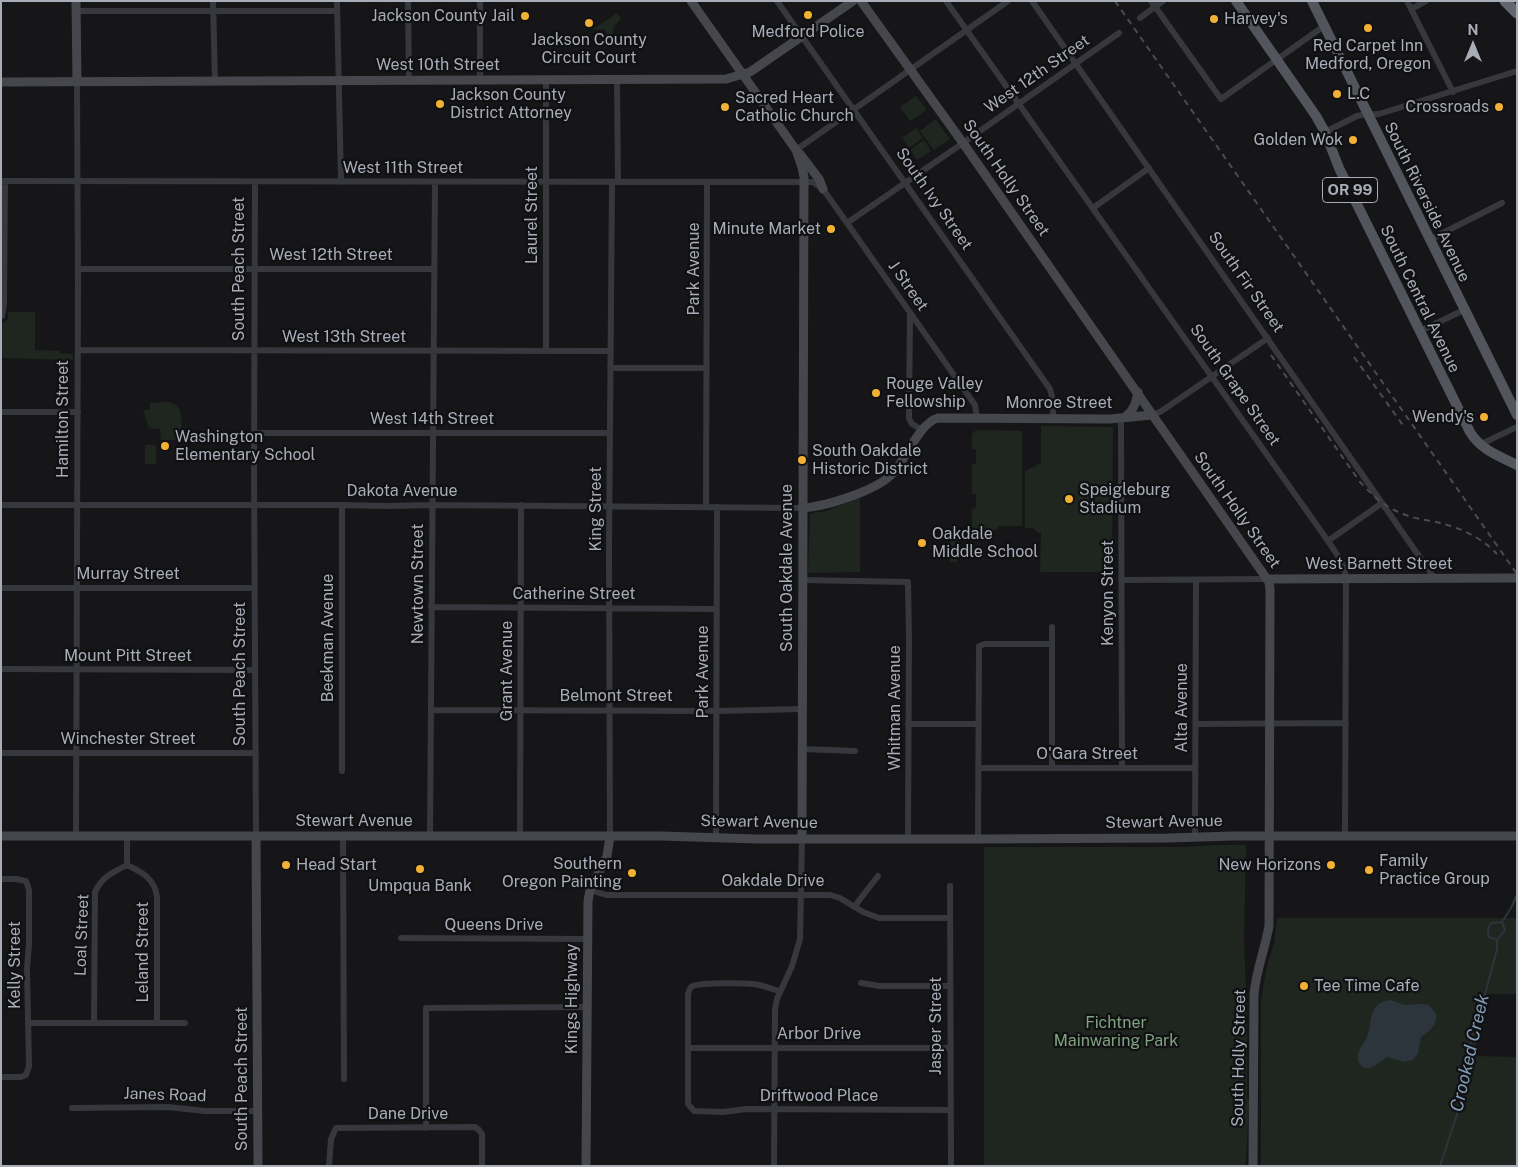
<!DOCTYPE html>
<style>
body{margin:0}
#map{position:relative;width:1518px;height:1167px;overflow:hidden;background:#161618;font-family:"Public Sans",sans-serif}
canvas{display:block}
.frame{position:absolute;inset:0;border:2px solid #a8adb8;pointer-events:none}
.north{position:absolute;left:1448px;top:20px;width:50px;height:50px;-webkit-text-stroke:4px #111113;paint-order:stroke;rotate:0deg;font-size:14px;font-weight:700;line-height:20px;text-align:center;color:#a8adb8}
.north::after{content:'';display:block;margin:auto;width:18px;height:22px;background:#a8adb8;clip-path:polygon(50% 0,100% 100%,50% 72%,0 100%)}
</style>
<div id="map">
<canvas width="1518" height="1167"></canvas>
<div class="frame"></div>
<div class="north">N</div>
</div>
<script>
const c = document.querySelector('canvas').getContext('2d');
c.lineJoin = 'round';
function fill(path, color) { c.fillStyle = color; c.fill(path, 'evenodd'); }
function trace(path, color, width, dash) { c.strokeStyle = color; c.lineWidth = width; c.lineCap = dash ? 'butt' : 'round'; c.setLineDash(dash || []); c.stroke(path); }
function label(font, color, halo, rows, align = 'center') {
  c.font = font + ' "Public Sans",sans-serif'; c.lineWidth = 4.5; c.setLineDash([]); c.textBaseline = 'middle'; c.strokeStyle = halo; c.fillStyle = color; for (const [text, x, y, turn = 0] of rows) {
    c.save(); c.translate(x, y); c.rotate((+turn || 0) * Math.PI / 180); c.textAlign = isNaN(turn) ? turn : align; if (halo) c.strokeText(text, 0, 0); c.fillText(text, 0, 0); c.restore();
  }
}
const green = new Path2D(`
 M617,13L621,19L614,26L612,40H601L608,35L604,29L592,30Z
 M916,96L927,110L910,121L900,107Z
 M934,120H936L950,139L934,150L920,131Z
 M916,128L923,138L909,148L902,138Z
 M924,140L931,151L917,160L910,150Z
 M8,312H35V350L60,351V353L73,354V360L1,358V323L5,322L8,319Z
 M169,402C184,406 181,419 182,432H178V440H161L160,429L149,428L143,410H150V403Z
 M1041,426L1113,427L1112,572H1040L1041,533L1037,532L1033,528H1025V471L1041,463Z
 M976,430L1022,431V524L1021,526H999L996,530H972V509L976,508V494H972V464H976V449H972V434Z
 M145,445H156V464H145Z
 M860,498V572L808,573L810,514L812,513L826,511Z
 M950,532H957V562H950Z
 M1214,845H1246L1244,939L1247,1012V1098L1249,1101L1246,1161L1245,1166H984V847H1185Z
 M1277,918H1517V994H1489L1473,1056L1517,1057V1166H1261V1003L1266,970L1274,943Z`);
const water = new Path2D(`
 M1390,1000L1405,1005L1420,1004L1429,1005L1436,1014C1437,1026 1430,1030 1421,1037L1418,1053L1413,1060L1404,1062L1388,1057C1381,1060 1375,1068 1368,1068C1365,1068 1362,1068 1361,1065C1352,1055 1363,1046 1367,1037C1373,1022 1367,1003 1390,1000Z`);
const stream = new Path2D(`
 M1497,940L1489,937C1487,932 1488,927 1491,923L1502,922
 M1440,1166L1468,1081L1467,1073L1469,1069L1468,1051L1487,987L1497,949V940L1505,930L1502,922L1511,908L1517,895`);
const street = new Path2D(`
 M213,1L215,81
 M337,1L341,182
 M408,1L409,80
 M480,1V79
 M777,1L1050,389L1053,401V418
 M946,1L1328,541C1336,553 1345,564 1346,579L1345,836
 M1032,1L1435,579
 M1151,1L1221,99L1324,26
 M1407,1L1453,92
 M1411,9L1426,1
 M76,11H337
 M1140,18L1163,1
 M617,80L618,182
 M1325,132L1357,116L1362,115L1379,114L1517,71
 M796,150L1008,1
 M1,181L813,182L823,189L847,223L975,405L977,419
 M255,182L254,468L256,836
 M1093,208L1149,168
 M847,223L963,143L1119,33
 M1429,240L1502,203
 M78,269H434
 M910,312L909,419L912,424L922,430
 M2,316L4,304L5,181
 M1420,331L1464,310
 M78,350L611,351
 M546,351V80
 M610,368H707
 M1,412H78
 M1152,415L1160,412L1182,397L1268,338
 M1121,418L1122,768
 M254,433H610
 M1479,445L1517,427
 M1,505H342L388,506L432,505L802,508
 M342,505V771
 M706,506L707,182
 M1328,541L1382,503
 M802,580L908,582L909,638L908,839
 M1122,580L1268,579
 M1,588H254
 M431,607L716,609
 M1052,627V768
 M1,669L255,670
 M431,710L716,711L802,709
 M908,724H978
 M1196,724L1346,723
 M802,749L855,751
 M1,753H256
 M978,768H1195
 M76,836L78,284L77,82
 M343,836L344,1079
 M430,836L435,182
 M520,836L521,505
 M610,836L609,549L612,182
 M716,837L717,507
 M1195,837L1196,580
 M978,839L979,646L985,644H1052
 M127,865C142,872 155,879 157,897V1022
 M127,865V836
 M1,879H16L26,881L29,890V944L27,969L29,1066L26,1075L21,1077H1
 M950,886L951,1166
 M590,890L606,895H830L840,898L863,912L879,918H950
 M854,907L878,876
 M401,938L587,939
 M861,983L880,986H950
 M780,991C771,989 763,985 753,984C744,983 697,982 691,987C689,989 689,992 688,994V1104L694,1111L723,1112L746,1109L950,1110
 M29,1023H185
 M94,1023L95,892C102,877 113,872 127,865
 M688,1048H950
 M72,1108L168,1107L205,1111H257
 M426,1128V1008L587,1007
 M329,1166L331,1139L336,1128L475,1127L479,1130L482,1134V1166
 M774,1166L775,1010L777,999L792,966L800,939L802,838`);
const secondary = new Path2D(`
 M76,1L77,82
 M691,1L796,150L802,167L804,177L802,838
 M861,1L963,143L1269,582L1270,589L1269,926C1265,949 1256,971 1254,994L1253,1166
 M1,82L726,79L750,72L853,1
 M800,154L819,179L823,189
 M1125,417C1134,411 1136,402 1138,392
 M802,508C824,507 876,491 892,474C906,460 919,423 938,418L1110,419L1152,415
 M1268,579L1517,578
 M1,836H661L758,839H978L1168,838L1233,836H1517
 M256,836L258,1166
 M586,1166L588,901L590,890L607,856L610,836`);
const primary = new Path2D(`
 M1236,1L1316,116L1325,132L1339,168L1470,432C1481,450 1499,456 1517,465
 M1312,1L1517,415`);
const highway = new Path2D(`
 M1505,1L1517,13`);
const rail = new Path2D(`
 M1115,1L1517,574
 M1271,355L1360,482C1372,495 1385,507 1403,514C1415,519 1428,520 1440,523C1461,528 1482,538 1497,554
 M1354,357L1405,428`);
const markers = [
 [808,15,5,"#f2b134"],
 [525,16,5,"#f2b134"],
 [1214,19,5,"#f2b134"],
 [589,23,5,"#f2b134"],
 [1368,28,5,"#f2b134"],
 [1337,94,5,"#f2b134"],
 [440,104,5,"#f2b134"],
 [725,107,5,"#f2b134"],
 [1499,107,5,"#f2b134"],
 [1353,140,5,"#f2b134"],
 [831,229,5,"#f2b134"],
 [876,393,5,"#f2b134"],
 [1484,417,5,"#f2b134"],
 [165,446,5,"#f2b134"],
 [802,460,5,"#f2b134"],
 [1069,499,5,"#f2b134"],
 [922,543,5,"#f2b134"],
 [286,865,5,"#f2b134"],
 [1331,865,5,"#f2b134"],
 [420,869,5,"#f2b134"],
 [1369,870,5,"#f2b134"],
 [632,873,5,"#f2b134"],
 [1304,986,5,"#f2b134"]
];
const shields = [
 [1350,190,55]
];
const shieldNames = [
 ["OR 99",1350,190]
];
const poiNames = [
 ["Jackson County Jail",515,16,"right"],
 ["Harvey's",1224,19],
 ["Medford Police",808,32,"center"],
 ["Jackson County",589,40,"center"],
 ["Circuit Court",589,58,"center"],
 ["Red Carpet Inn",1368,46,"center"],
 ["Medford, Oregon",1368,64,"center"],
 ["L.C",1347,94],
 ["Jackson County",450,95],
 ["District Attorney",450,113],
 ["Sacred Heart",735,98],
 ["Catholic Church",735,116],
 ["Crossroads",1489,107,"right"],
 ["Golden Wok",1343,140,"right"],
 ["Minute Market",821,229,"right"],
 ["Rouge Valley",886,384],
 ["Fellowship",886,402],
 ["Wendy's",1474,417,"right"],
 ["Washington",175,437],
 ["Elementary School",175,455],
 ["South Oakdale",812,451],
 ["Historic District",812,469],
 ["Speigleburg",1079,490],
 ["Stadium",1079,508],
 ["Oakdale",932,534],
 ["Middle School",932,552],
 ["Family",1379,861],
 ["Practice Group",1379,879],
 ["Southern",622,864,"right"],
 ["Oregon Painting",622,882,"right"],
 ["Head Start",296,865],
 ["New Horizons",1321,865,"right"],
 ["Umpqua Bank",420,886,"center"],
 ["Tee Time Cafe",1314,986]
];
const streetNames = [
 ["West 10th Street",438,65],
 ["West 12th Street",1037,74,-35],
 ["West 11th Street",403,168],
 ["South Holly Street",1006,178,55],
 ["South Ivy Street",934,199,55],
 ["South Riverside Avenue",1427,202,64],
 ["Laurel Street",532,215,-90],
 ["West 12th Street",331,255],
 ["South Peach Street",239,269,-90],
 ["Park Avenue",694,269,-90],
 ["South Fir Street",1246,282,55],
 ["J Street",908,286,55],
 ["South Central Avenue",1420,299,64],
 ["West 13th Street",344,337],
 ["South Grape Street",1235,385,55],
 ["Monroe Street",1059,403],
 ["Hamilton Street",63,419,-90],
 ["West 14th Street",432,419],
 ["Dakota Avenue",402,491],
 ["King Street",596,509,-90],
 ["South Holly Street",1237,510,55],
 ["West Barnett Street",1379,564],
 ["South Oakdale Avenue",787,568,-90],
 ["Murray Street",128,574],
 ["Newtown Street",418,584,-90],
 ["Kenyon Street",1108,593,-90],
 ["Catherine Street",574,594],
 ["Beekman Avenue",328,638,-90],
 ["Mount Pitt Street",128,656],
 ["Grant Avenue",507,671,-90],
 ["Park Avenue",703,672,-90],
 ["South Peach Street",240,674,-90],
 ["Belmont Street",616,696],
 ["Whitman Avenue",895,708,-90],
 ["Alta Avenue",1182,708,-90],
 ["Winchester Street",128,739],
 ["O'Gara Street",1087,754],
 ["Stewart Avenue",354,821],
 ["Stewart Avenue",759,822,1],
 ["Stewart Avenue",1164,822,-1],
 ["Oakdale Drive",773,881],
 ["Queens Drive",494,925],
 ["Loal Street",82,935,-88],
 ["Leland Street",143,952,-90],
 ["Kelly Street",15,965,-90],
 ["Kings Highway",572,999,-90],
 ["Jasper Street",936,1026,-90],
 ["Arbor Drive",819,1034],
 ["South Holly Street",1239,1058,-89],
 ["South Peach Street",242,1079,-90],
 ["Janes Road",165,1095,2],
 ["Driftwood Place",819,1096],
 ["Dane Drive",408,1114]
];
const parkNames = [
 ["Fichtner",1116,1023],
 ["Mainwaring Park",1116,1041]
];
const waterNames = [
 ["Crooked Creek",1470,1053,-77]
];
fill(green, '#1e261f');
fill(water, '#2c353c');
trace(stream, '#2c353c', 2);
trace(street, '#37383d', 6);
trace(secondary, '#45474d', 9);
trace(primary, '#53555c', 10);
trace(highway, '#63666e', 11);
trace(rail, '#4a4c52', 2, [6, 5]);
for (const [x, y, r, color] of markers) { const dot = new Path2D(); dot.arc(x, y, r, 0, 2 * Math.PI); c.fillStyle = color; c.fill(dot); trace(dot, '#111113', 2); }
for (const [x, y, w] of shields) { const box = new Path2D(); box.roundRect(x - w / 2, y - 12.5, w, 25, 4); c.fillStyle = '#111113'; c.fill(box); trace(box, '#a8adb8', 1); }
label('bold 15px', '#a8adb8', null, shieldNames);
label('16px', '#a8adb8', '#111113', poiNames, 'left');
label('16px', '#a8adb8', '#111113', streetNames);
label('16px', '#7fa381', '#111113', parkNames);
label('italic 18px', '#7f9bb3', '#111113', waterNames);
</script>
